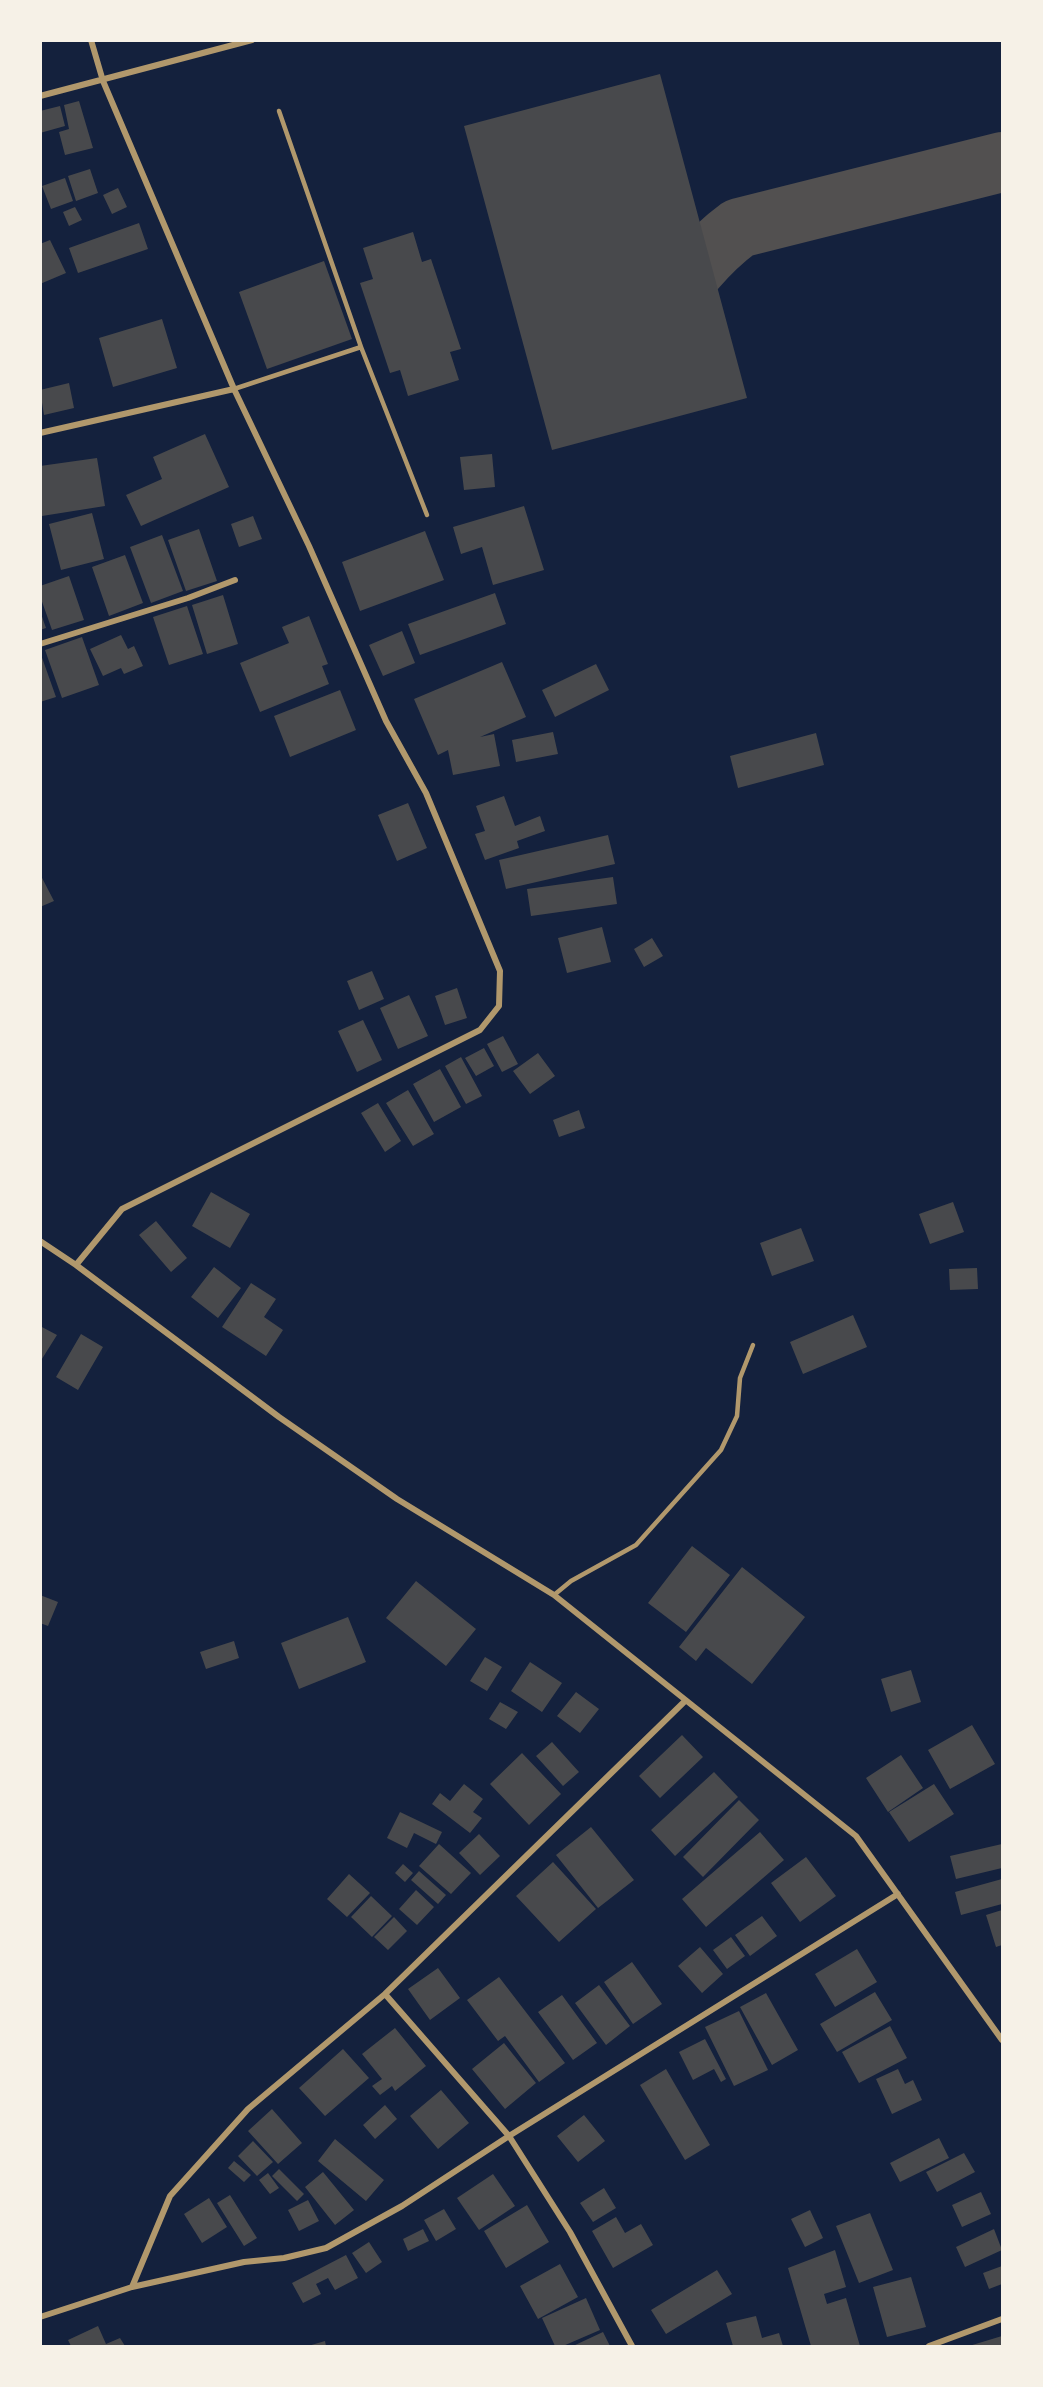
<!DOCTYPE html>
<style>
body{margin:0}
#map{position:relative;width:1043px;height:2387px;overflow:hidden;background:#14213d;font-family:"Crimson Pro",serif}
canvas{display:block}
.frame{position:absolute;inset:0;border:42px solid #f6f1e7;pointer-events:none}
</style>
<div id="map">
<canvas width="1043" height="2387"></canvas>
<div class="frame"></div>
</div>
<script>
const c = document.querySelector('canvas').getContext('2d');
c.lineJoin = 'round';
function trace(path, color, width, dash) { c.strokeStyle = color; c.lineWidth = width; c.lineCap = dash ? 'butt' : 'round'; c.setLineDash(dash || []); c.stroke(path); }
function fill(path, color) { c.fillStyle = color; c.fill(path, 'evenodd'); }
const taxiway = new Path2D(`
 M660,318C683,283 705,253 739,228L1002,162`);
const building = new Path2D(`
 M660,74L747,398L552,450L464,126Z
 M79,101L93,148L65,155L59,132L69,129L64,105Z
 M60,106L65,126L40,133V111Z
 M90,169L98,193L76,201L68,176Z
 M65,178L73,201L51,209L42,186Z
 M118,188L127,207L112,214L103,195Z
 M75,207L82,220L69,226L63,212Z
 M139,223L148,249L78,273L69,248Z
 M413,232L422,262L431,259L461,349L450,352L459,380L408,396L400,370L390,373L360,283L373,279L363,248Z
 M50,240L66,273L40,284V244Z
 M324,261L352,339L267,369L239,292Z
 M162,319L177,368L113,387L99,338Z
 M69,383L74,408L44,415L40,390Z
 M205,434L229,487L141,526L126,495L162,479L153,457Z
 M492,454L495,487L464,490L460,457Z
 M97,458L105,506L42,516L40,466Z
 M524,506L544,570L493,585L482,547L461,554L453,527Z
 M92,513L104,559L61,570L49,524Z
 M253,516L262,539L239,547L231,524Z
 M199,529L217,581L186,591L168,540Z
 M425,531L444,580L360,611L342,562Z
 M162,535L183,591L151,603L130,547Z
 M125,555L143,603L109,616L92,567Z
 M69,576L84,620L52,630L40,596V586Z
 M495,593L506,624L420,655L408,624Z
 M223,595L238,644L207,654L192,605Z
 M187,606L203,654L169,665L153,617Z
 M40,611L46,628L40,630Z
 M309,616L328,664L322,666L329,684L260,712L240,663L289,643L282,627Z
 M402,631L415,663L383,676L369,645Z
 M121,635L128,649L134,646L143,666L124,674L121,668L103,676L90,649Z
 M82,637L99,685L62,698L45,650Z
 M40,652L56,697L40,702Z
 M502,662L526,717L480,737L494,734L500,766L453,775L448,750L438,755L414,699Z
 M596,664L609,690L555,717L542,690Z
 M340,690L356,730L290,757L274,716Z
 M553,732L558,754L516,762L512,740Z
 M816,733L824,765L738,788L730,756Z
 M504,796L515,826L540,816L545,831L517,841L519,848L485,860L475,834L485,831L476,806Z
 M408,803L427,848L397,861L378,815Z
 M608,835L615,864L506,889L499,860Z
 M40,874L54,901L40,907Z
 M613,877L617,904L531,916L527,889Z
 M602,927L611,962L567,973L558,938Z
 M652,938L663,956L644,967L634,949Z
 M372,971L384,999L359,1010L347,981Z
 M457,988L467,1018L445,1025L435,996Z
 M409,995L428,1036L398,1049L380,1008Z
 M363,1020L382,1060L357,1072L338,1031Z
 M503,1036L518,1064L502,1072L487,1044Z
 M484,1048L494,1066L476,1076L465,1058Z
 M538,1053L555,1076L530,1094L513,1071Z
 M461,1057L482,1096L466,1104L445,1066Z
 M440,1069L461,1107L434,1122L413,1084Z
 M408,1090L434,1134L413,1146L386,1103Z
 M378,1103L401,1141L385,1152L361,1113Z
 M579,1110L585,1128L559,1137L553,1120Z
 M211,1192L250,1214L230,1248L192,1226Z
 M953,1202L964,1232L930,1244L919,1214Z
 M156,1221L187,1258L171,1272L139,1235Z
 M801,1228L814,1261L772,1276L760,1243Z
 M214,1267L241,1288L218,1318L191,1297Z
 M977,1268L978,1289L950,1290L949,1269Z
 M251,1283L276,1299L264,1317L283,1330L266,1356L222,1327Z
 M853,1315L867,1347L803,1374L790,1342Z
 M40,1326L57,1335L40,1362Z
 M81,1334L103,1347L78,1390L56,1377Z
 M692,1546L730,1575L686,1632L648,1603Z
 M742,1567L805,1617L752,1684L706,1648L696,1661L679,1647Z
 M416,1581L476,1629L446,1666L386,1618Z
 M40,1595L58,1602L48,1626L40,1623Z
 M348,1617L366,1662L299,1689L281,1643Z
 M234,1641L239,1658L206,1669L200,1652Z
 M485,1657L502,1667L487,1691L470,1681Z
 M530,1662L562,1683L542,1712L511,1691Z
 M911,1670L921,1702L891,1712L881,1679Z
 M576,1692L599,1709L580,1733L557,1716Z
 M500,1702L518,1712L506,1729L489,1719Z
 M972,1725L995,1764L950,1789L928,1750Z
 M682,1735L703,1757L660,1798L639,1776Z
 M552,1742L579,1772L563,1786L536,1756Z
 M522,1753L561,1794L529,1825L490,1784Z
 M901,1755L923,1788L888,1812L866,1778Z
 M714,1772L738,1797L675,1856L651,1830Z
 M464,1784L483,1799L473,1812L482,1818L470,1833L432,1804L440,1793L450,1801Z
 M934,1784L954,1814L909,1842L889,1812Z
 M739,1800L759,1820L703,1877L683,1857Z
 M400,1812L442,1832L436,1844L414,1833L407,1848L387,1838Z
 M591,1827L634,1880L598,1908L556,1855Z
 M760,1832L784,1860L706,1927L682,1899Z
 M479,1834L500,1856L480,1875L459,1853Z
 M439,1844L471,1873L451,1894L419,1866Z
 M1002,1844V1868L956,1879L950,1856Z
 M806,1857L836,1896L800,1922L771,1883Z
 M553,1862L596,1909L559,1942L516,1896Z
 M403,1864L413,1873L405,1882L395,1873Z
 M419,1871L446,1895L438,1904L411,1880Z
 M349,1874L370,1893L347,1917L327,1899Z
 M1002,1879V1904L961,1915L955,1892Z
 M416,1890L434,1907L417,1925L399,1909Z
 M371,1896L392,1916L372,1937L351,1917Z
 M1002,1910V1945L996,1947L986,1915Z
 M762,1916L777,1936L750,1956L735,1935Z
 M394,1917L407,1931L388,1950L374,1937Z
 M731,1937L745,1956L727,1969L713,1950Z
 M700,1947L723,1974L702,1993L678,1966Z
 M857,1949L877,1982L835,2007L815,1974Z
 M632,1962L662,2004L633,2024L604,1982Z
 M438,1968L460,1998L430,2020L408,1989Z
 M499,1977L565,2063L539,2082L505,2036L498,2041L467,2000Z
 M599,1985L630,2026L606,2045L575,2003Z
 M875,1992L892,2020L837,2052L820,2024Z
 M766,1993L798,2050L772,2065L740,2007Z
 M562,1995L597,2043L573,2060L538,2012Z
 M739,2011L768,2070L734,2086L705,2027Z
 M890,2026L907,2058L859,2083L842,2052Z
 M395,2028L426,2066L395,2091L392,2086L380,2095L372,2086L382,2079L362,2054Z
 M705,2039L726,2079L721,2082L714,2069L693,2080L679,2052Z
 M504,2043L536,2083L505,2109L472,2069Z
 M343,2049L369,2078L325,2116L299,2088Z
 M666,2069L710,2145L685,2160L640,2085Z
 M898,2069L905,2084L913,2080L922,2100L892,2114L876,2079Z
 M441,2090L469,2123L438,2149L410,2116Z
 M385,2105L397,2119L375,2139L363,2125Z
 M272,2109L302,2143L278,2164L248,2131Z
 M584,2115L605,2141L578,2162L557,2136Z
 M939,2138L949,2158L900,2182L890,2163Z
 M335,2139L384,2180L366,2201L318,2161Z
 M253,2141L273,2162L257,2176L238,2156Z
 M964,2153L975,2172L937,2192L926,2172Z
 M234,2161L251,2175L244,2182L228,2168Z
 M279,2169L304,2194L297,2201L272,2176Z
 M323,2172L354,2210L335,2225L305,2187Z
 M268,2173L279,2188L270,2194L259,2180Z
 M493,2174L515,2206L479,2230L457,2198Z
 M604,2188L616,2208L593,2222L580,2203Z
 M981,2192L991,2214L962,2227L952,2205Z
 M230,2195L257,2238L244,2246L217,2203Z
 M209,2198L227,2227L202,2243L184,2214Z
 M308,2200L319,2221L299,2231L288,2210Z
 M527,2205L549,2242L506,2268L484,2231Z
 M444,2209L456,2229L436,2241L424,2220Z
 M810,2210L823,2238L805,2247L791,2219Z
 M870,2213L893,2270L859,2283L836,2226Z
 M616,2217L625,2233L641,2224L653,2245L613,2268L592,2231Z
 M423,2229L429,2241L408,2251L403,2239Z
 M994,2229L1002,2250L965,2267L956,2247Z
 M369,2242L382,2262L366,2273L352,2253Z
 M835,2250L846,2287L824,2294L827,2304L846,2298L860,2346H811L788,2268Z
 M346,2255L358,2278L335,2290L328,2278L316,2284L321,2294L303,2303L292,2283Z
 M560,2264L578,2297L538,2319L520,2286Z
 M1002,2266V2284L989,2289L983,2273Z
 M717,2270L732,2294L666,2334L651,2310Z
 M911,2277L926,2327L887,2337L873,2287Z
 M586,2298L600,2330L563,2346H555L542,2318Z
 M756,2316L762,2338L779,2333L783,2346H733L726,2323Z
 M98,2326L106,2344L120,2338L125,2346H71L68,2340Z
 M603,2332L610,2346H573Z
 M1002,2336V2346H969Z
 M325,2341L326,2346H308Z`);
const service = new Path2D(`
 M279,111L361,347
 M234,389L361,347L427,515
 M554,1595L571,1581L636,1545L721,1450L737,1416L740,1378L753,1345`);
const minor = new Path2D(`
 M40,96L252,40
 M40,433L234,389
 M40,644L188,598L235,580
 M40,1241L76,1265L279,1417L397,1499L554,1595L856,1836L1002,2040
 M76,1265L122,1209L480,1030L499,1006L500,971L426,793L386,721L309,546L234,389L103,81L91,40
 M385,1994L509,2136L570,2232L632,2346
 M132,2287L244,2262L284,2258L326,2248L402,2206L509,2136L898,1894
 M40,2317L132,2287L170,2196L248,2109L385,1994L685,1701
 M929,2346L1002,2319`);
trace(taxiway, '#525050', 60);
fill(building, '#48494c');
trace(service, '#b1986c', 4.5);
trace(minor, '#b1986c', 6);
</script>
